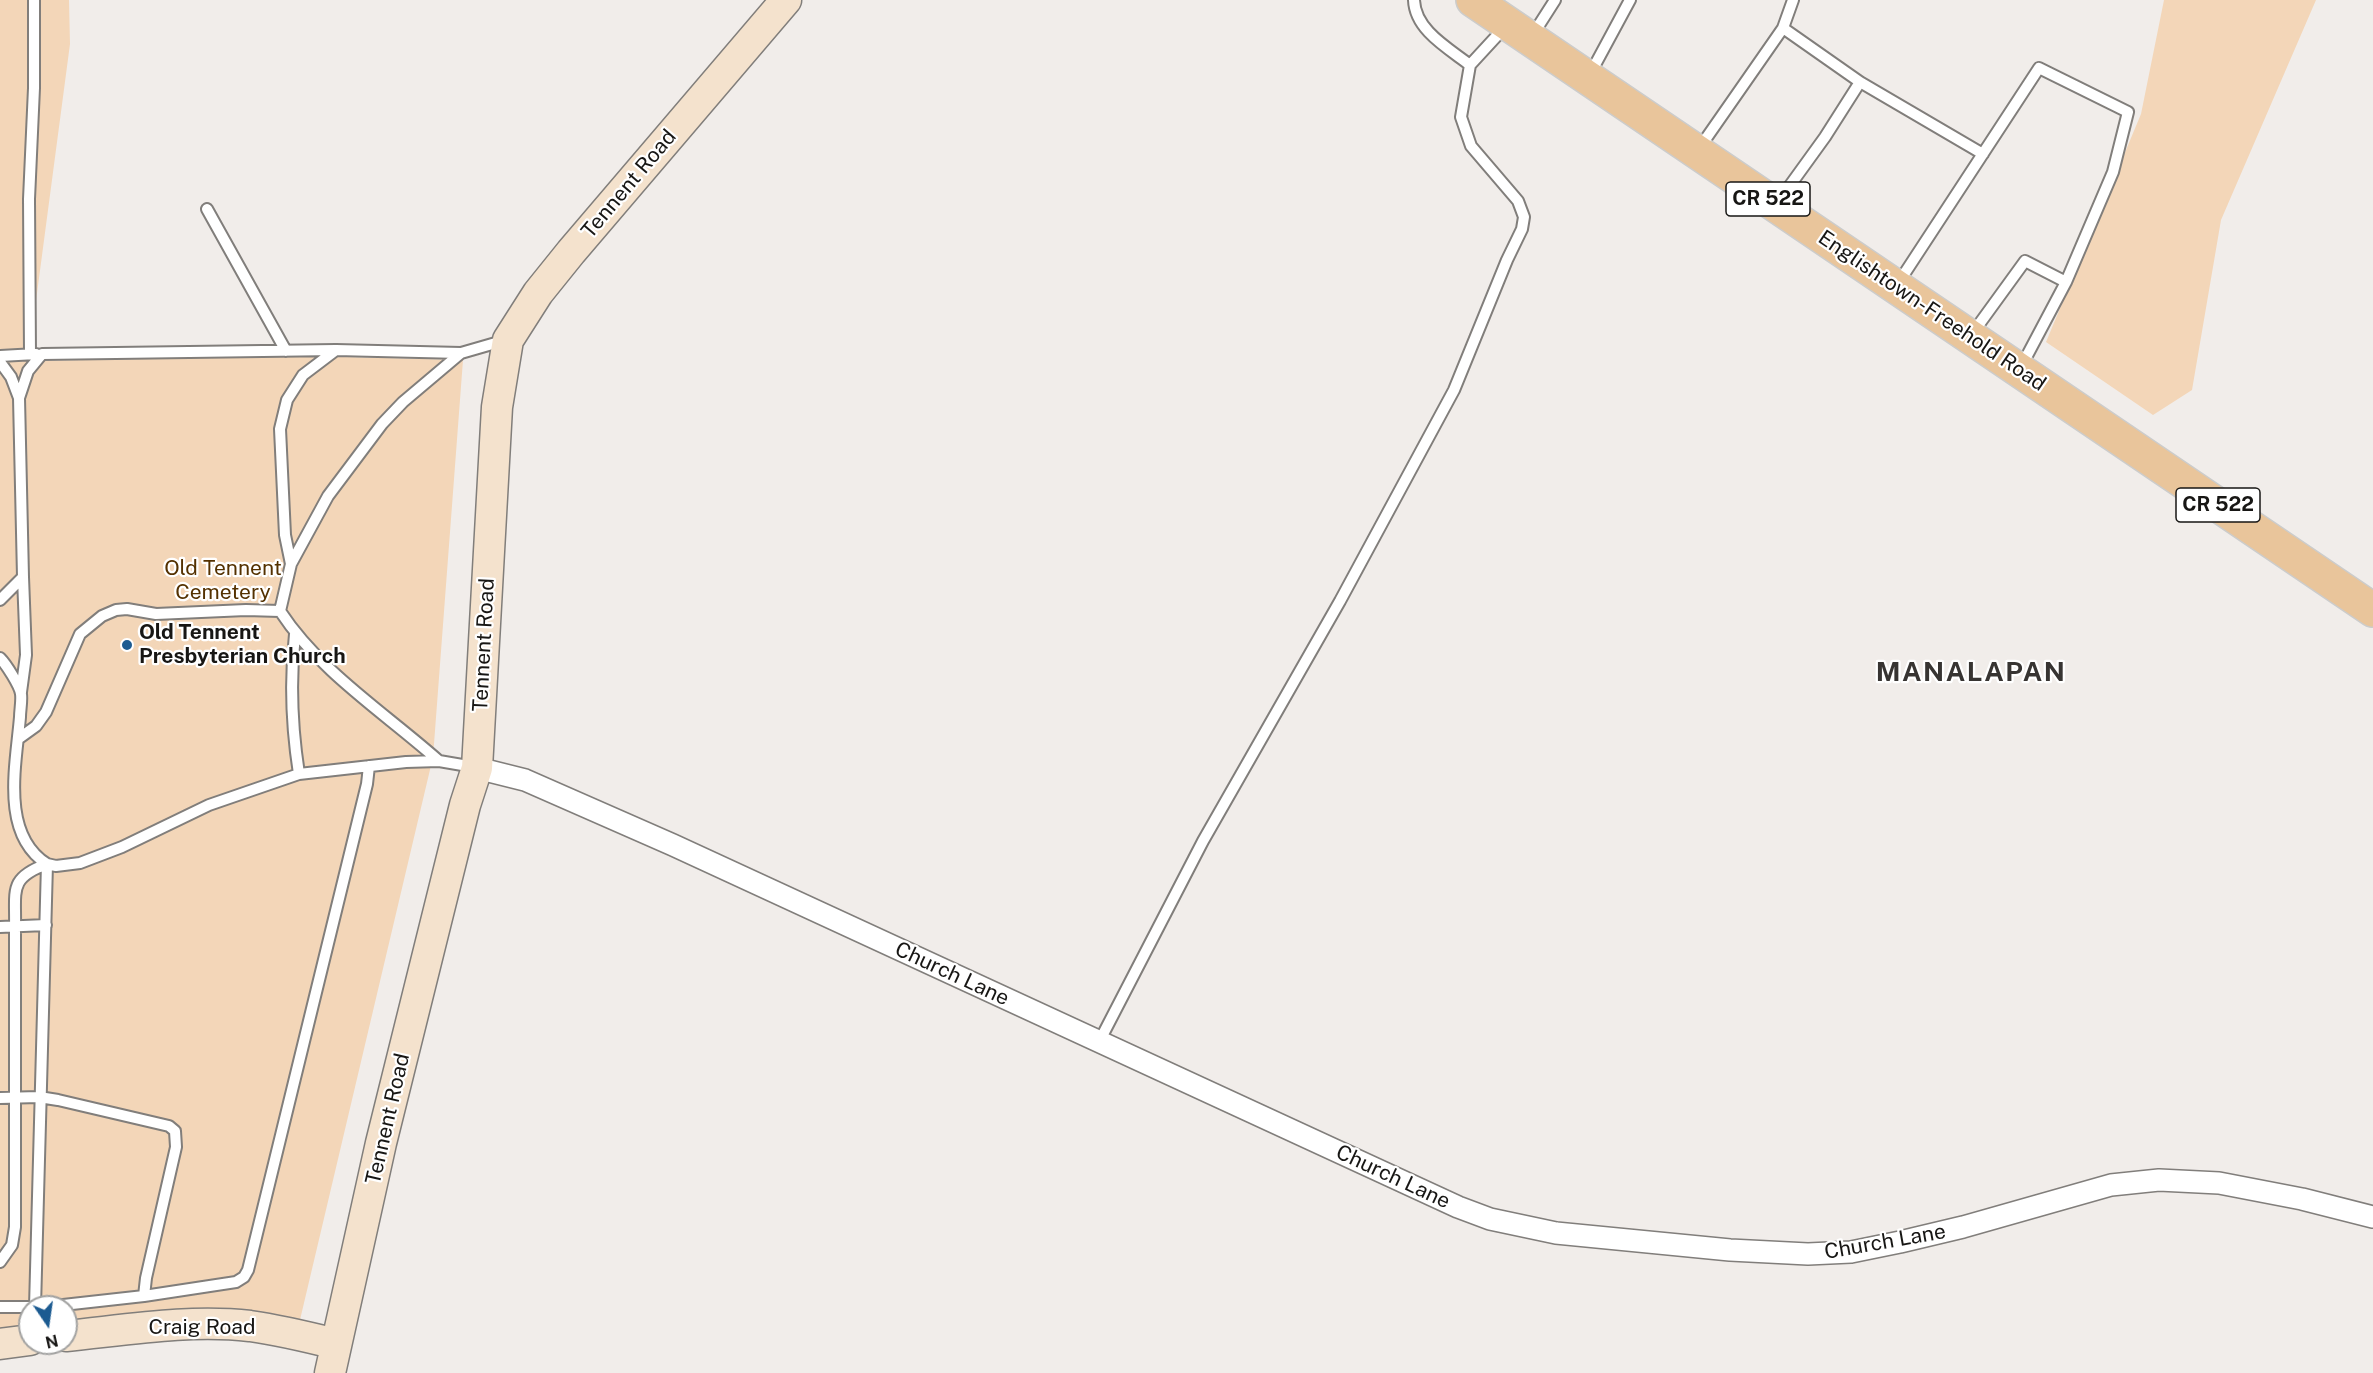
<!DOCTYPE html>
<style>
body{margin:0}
#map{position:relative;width:2373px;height:1373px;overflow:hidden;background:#f1edea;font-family:"Public Sans",sans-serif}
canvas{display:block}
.north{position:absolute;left:18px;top:1295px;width:60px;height:60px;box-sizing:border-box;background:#fff;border:2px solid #a2a2a1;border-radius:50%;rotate:167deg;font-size:16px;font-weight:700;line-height:24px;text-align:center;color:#171614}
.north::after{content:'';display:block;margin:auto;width:21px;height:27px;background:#1c5b91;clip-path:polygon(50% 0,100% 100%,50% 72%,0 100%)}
</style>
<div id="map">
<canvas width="2373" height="1373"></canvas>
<div class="north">N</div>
</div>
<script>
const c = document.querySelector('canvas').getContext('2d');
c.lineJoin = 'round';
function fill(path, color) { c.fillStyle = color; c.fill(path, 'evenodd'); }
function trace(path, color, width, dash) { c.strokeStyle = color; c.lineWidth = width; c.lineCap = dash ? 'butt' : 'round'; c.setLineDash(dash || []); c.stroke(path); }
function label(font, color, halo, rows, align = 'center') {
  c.font = font + ' "Public Sans",sans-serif'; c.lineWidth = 4.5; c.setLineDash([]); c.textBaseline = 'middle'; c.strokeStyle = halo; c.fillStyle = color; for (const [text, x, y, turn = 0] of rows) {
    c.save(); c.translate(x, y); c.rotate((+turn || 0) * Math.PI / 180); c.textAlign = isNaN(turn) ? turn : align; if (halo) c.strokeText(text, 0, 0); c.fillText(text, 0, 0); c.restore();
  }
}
const green = new Path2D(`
 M0,0H69L70,44L28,361L307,356L463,360L433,757L295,1341L228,1326L0,1351ZM30,1307H66V1343H30Z
 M2164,0H2316L2221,220L2192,390L2153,415L2046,342L2141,114Z`);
const lane = new Path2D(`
 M1414,0C1415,30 1448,48 1470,65
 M1783,28L1793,0
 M1532,36L1555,0
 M1589,76L1630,0
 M1698,150L1783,28L1860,82
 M1778,202L1825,137L1860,82L1983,154
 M207,209L286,351
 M1897,285L2039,68L2128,112L2113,172L2066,282L2021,367
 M1972,334L2025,261L2066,282
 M30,354L29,199L34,88V0
 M0,356L36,354
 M0,362L11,377L19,398
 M291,564L285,535L280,429L287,400L303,375L336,350L461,353
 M0,600L23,577L19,398L28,371L42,354L336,350
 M295,634C290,679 292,729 299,774
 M0,658C6,664 20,686 21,694C22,701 20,710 20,717C16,765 0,834 47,864L35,1307
 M21,692L26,655L23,577
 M18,739L36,726L46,712L80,634L102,616L116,610L127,609L156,614L246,610L280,611
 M439,761C385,713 320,672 280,611L291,564L328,496L382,424L403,402L461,353L506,340
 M0,927L46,925
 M1099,1042L1203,841L1340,601L1454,390L1507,260L1522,229L1524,217L1518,201L1471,146L1461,117L1470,65L1505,27
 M0,1098L39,1097L58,1100L169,1126L175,1131L176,1147L146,1278L144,1296
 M0,1262L12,1245L15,1227V927C16,891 8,878 47,864L56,866L80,863L122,847L209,805L299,774L406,762L439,761L474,767
 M0,1307H30
 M45,1307L144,1296L236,1282L244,1277L248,1270L367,784L369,766`);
const street = new Path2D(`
 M477,768L525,780L673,845L1458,1207L1490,1219L1556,1233L1730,1250L1808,1254L1851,1252L1900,1242L1963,1227L2111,1185L2159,1180L2219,1183L2302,1199L2373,1217`);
const secondary = new Path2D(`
 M66,1336C126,1330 189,1319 250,1326C279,1330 308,1337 336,1344
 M0,1344L30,1340
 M330,1373L381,1143L465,805L477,768L497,407L508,340L538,293L571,252L786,0`);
const primary = new Path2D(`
 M1473,0L2373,610`);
const markers = [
 [127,645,6,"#1c5b91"]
];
const shields = [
 [1768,199,84],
 [2218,505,84]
];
const shieldNames = [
 ["CR 522",1768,199],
 ["CR 522",2218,505]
];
const streetNames = [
 ["Tennent Road",629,184,-50],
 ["Englishtown-Freehold Road",1932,311,34],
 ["Tennent Road",484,645,-87],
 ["Church Lane",952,974,25],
 ["Tennent Road",388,1119,-77],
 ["Church Lane",1393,1177,25],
 ["Church Lane",1885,1242,-10],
 ["Craig Road",202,1328]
];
const parkNames = [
 ["Old Tennent",223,569],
 ["Cemetery",223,593]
];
const poiNames = [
 ["Old Tennent",139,633],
 ["Presbyterian Church",139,657]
];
const districtNames = [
 ["MANALAPAN",1971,673]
];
fill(green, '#f3d6b8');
trace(lane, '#817e7b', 14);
trace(street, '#817e7b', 24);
trace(secondary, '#817e7b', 33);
trace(primary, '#cccccb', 36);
trace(lane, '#fff', 10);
trace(street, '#fff', 21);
trace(secondary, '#f4e2cd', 30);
trace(primary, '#e9c59b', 33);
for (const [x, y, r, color] of markers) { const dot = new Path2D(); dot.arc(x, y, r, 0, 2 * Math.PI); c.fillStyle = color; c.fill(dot); trace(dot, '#fff', 2); }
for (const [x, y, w] of shields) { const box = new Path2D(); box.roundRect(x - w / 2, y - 17, w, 34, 4.5); c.fillStyle = '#fff'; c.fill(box); trace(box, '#171614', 1.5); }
label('bold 20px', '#171614', null, shieldNames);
label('21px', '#171614', '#fff', streetNames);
label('21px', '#543100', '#fff', parkNames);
label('bold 21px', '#171614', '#fff', poiNames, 'left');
c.letterSpacing = '1.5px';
label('bold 27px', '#373432', '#fff', districtNames);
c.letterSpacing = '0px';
</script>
